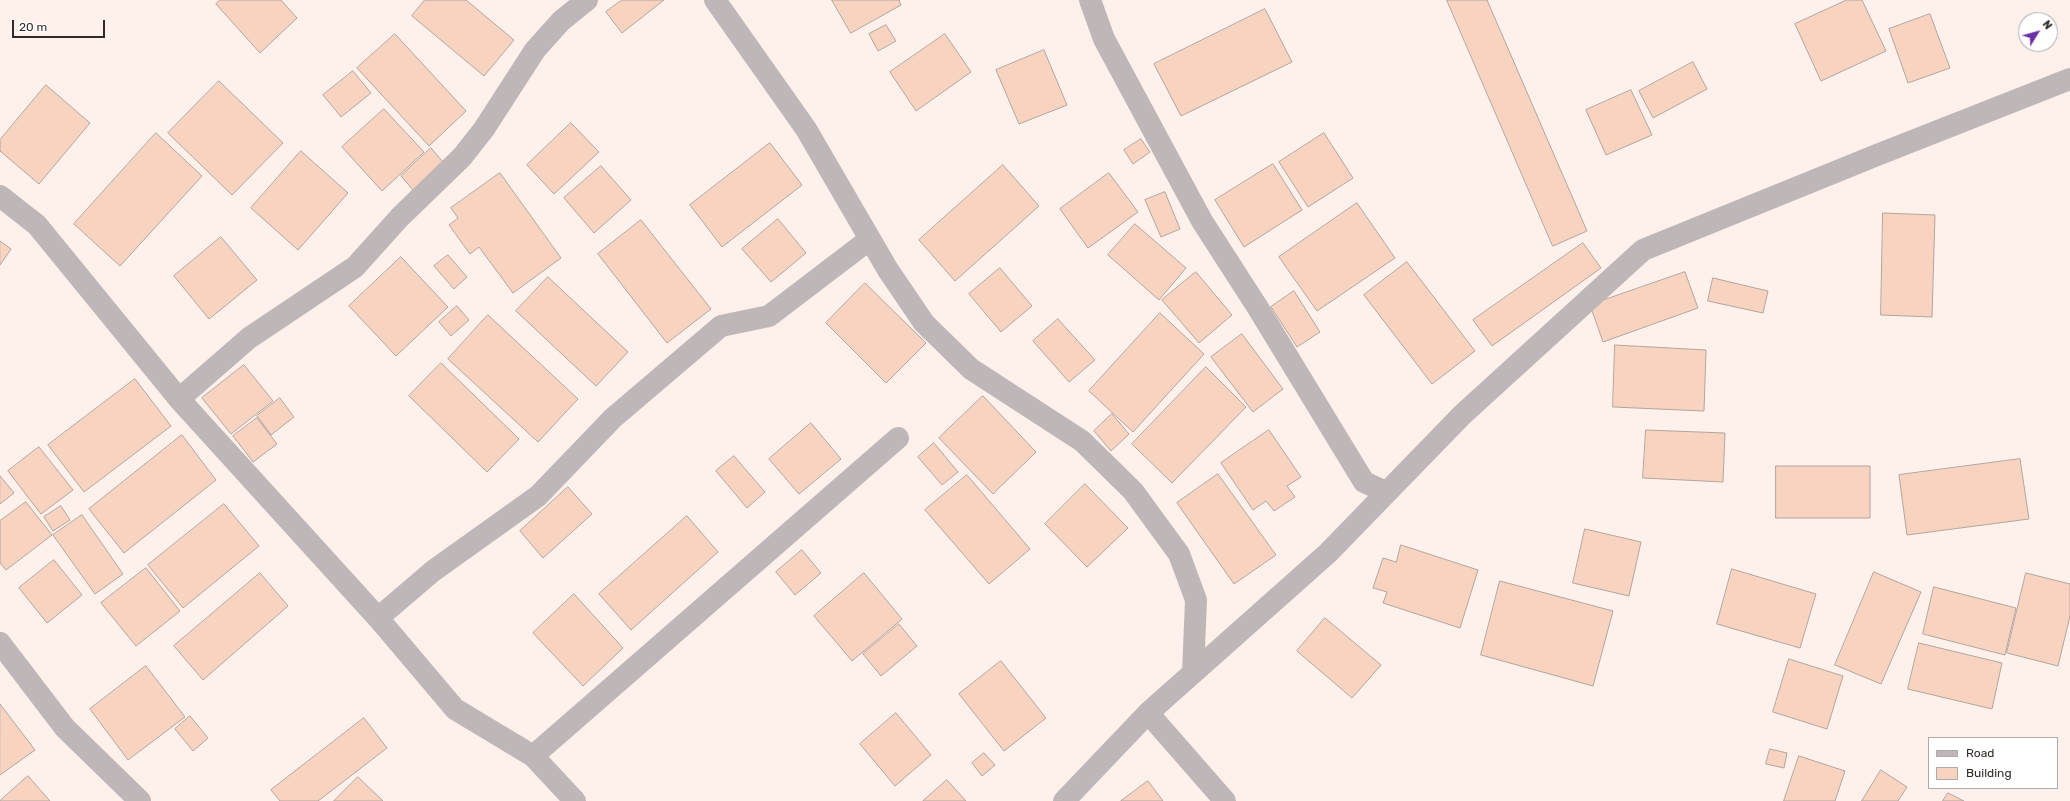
<!DOCTYPE html>
<style>
body{margin:0}
#map{position:relative;width:2070px;height:801px;overflow:hidden;background:#fef1eb;font-family:Rubik,sans-serif}
canvas{display:block}
.legend{position:absolute;left:1928px;top:737px;width:130px;height:52px;box-sizing:border-box;background:#fff;border:1px solid #adaaa9;margin:0;padding:5px 7px;list-style:none;font-size:12px;color:#312b28}
.legend li{display:flex;align-items:center;gap:8px;height:20px}
.legend b{width:20px;border:1px solid #adaaa9}
.north{position:absolute;left:2018px;top:12px;width:40px;height:40px;box-sizing:border-box;background:#fff;border:1px solid #adaaa9;border-radius:50%;rotate:53deg;font-size:11px;font-weight:700;line-height:16px;text-align:center;color:#312b28}
.north::after{content:'';display:block;margin:auto;width:14px;height:18px;background:#6c30a6;clip-path:polygon(50% 0,100% 100%,50% 72%,0 100%)}
.scale{position:absolute;left:12px;top:20px;width:93px;height:18px;box-sizing:border-box;border:2px solid #312b28;border-top:0;padding-left:5px;font-size:12px;line-height:14px;white-space:nowrap;color:#312b28;-webkit-text-stroke:3px #fff;paint-order:stroke}
</style>
<div id="map">
<canvas width="2070" height="801"></canvas>
<ul class="legend">
<li><b style="height:5px;background:#bfb7b7"></b>Road</li>
<li><b style="height:11px;background:#f8d3c0"></b>Building</li>
</ul>
<div class="north">N</div>
<div class="scale">20 m</div>
</div>
<script>
const c = document.querySelector('canvas').getContext('2d');
c.lineJoin = 'round';
function fill(path, color) { c.fillStyle = color; c.fill(path, 'evenodd'); }
function trace(path, color, width, dash) { c.strokeStyle = color; c.lineWidth = width; c.lineCap = dash ? 'butt' : 'round'; c.setLineDash(dash || []); c.stroke(path); }
const building = new Path2D(`
 M220,0H281L297,18L260,53L216,4Z
 M425,0H466L514,40L484,76L412,16Z
 M622,0H664L622,33L606,12Z
 M832,0H899L901,5L851,33Z
 M1447,0H1487L1587,231L1553,246Z
 M1847,0H1862L1886,51L1821,81L1795,24Z
 M1265,9L1292,62L1181,116L1154,64Z
 M1930,14L1950,68L1908,83L1889,29Z
 M886,25L896,41L878,51L869,34Z
 M395,34L466,111L429,146L357,68Z
 M945,34L971,72L916,111L890,72Z
 M1044,50L1067,105L1019,124L996,70Z
 M1693,62L1707,89L1653,118L1639,91Z
 M353,71L371,93L341,117L323,95Z
 M219,81L283,143L232,195L168,133Z
 M46,85L90,123L39,184L0,151V140Z
 M1631,90L1652,135L1606,155L1586,110Z
 M384,109L424,152L382,191L342,147Z
 M571,123L599,152L554,194L527,165Z
 M156,133L202,176L120,266L74,224Z
 M1324,133L1353,178L1308,207L1279,162Z
 M1141,139L1150,152L1133,164L1124,150Z
 M770,143L802,185L722,247L690,205Z
 M431,148L443,162L413,190L401,176Z
 M301,151L348,193L298,250L251,208Z
 M1273,164L1302,210L1244,247L1215,200Z
 M1003,165L1039,206L955,281L919,240Z
 M601,166L631,200L594,233L564,198Z
 M500,173L561,258L513,293L479,247L470,254L449,225L458,218L451,208Z
 M1109,173L1138,212L1088,248L1060,209Z
 M1165,192L1180,229L1161,237L1145,200Z
 M1357,203L1395,258L1317,311L1279,257Z
 M1883,213L1935,215L1932,317L1881,315Z
 M778,219L806,253L771,282L742,249Z
 M641,220L711,309L667,343L598,254Z
 M1135,224L1186,268L1159,300L1108,255Z
 M221,237L257,280L209,319L174,276Z
 M0,241L11,249L0,265Z
 M1583,243L1601,268L1492,346L1473,320Z
 M448,255L467,277L454,289L434,266Z
 M401,257L448,307L396,356L349,306Z
 M1407,262L1475,351L1432,384L1364,295Z
 M1000,268L1032,306L1001,332L969,294Z
 M1196,272L1232,315L1199,343L1162,300Z
 M1685,272L1698,308L1603,342L1590,305Z
 M548,277L628,352L596,386L516,311Z
 M1713,278L1768,291L1763,313L1708,301Z
 M865,283L926,343L886,383L826,323Z
 M1294,291L1320,332L1297,347L1271,307Z
 M457,306L469,320L451,336L439,322Z
 M1160,313L1204,354L1133,432L1089,391Z
 M488,315L578,399L538,442L448,359Z
 M1058,319L1095,360L1069,382L1033,341Z
 M1242,334L1283,389L1253,412L1211,357Z
 M1615,345L1706,350L1704,411L1613,407Z
 M441,363L519,439L487,472L409,396Z
 M244,365L273,401L231,434L202,398Z
 M1206,367L1246,407L1172,483L1132,444Z
 M135,379L171,426L84,492L48,445Z
 M983,396L1036,452L993,494L939,438Z
 M280,398L294,417L271,435L257,416Z
 M1112,414L1129,434L1111,451L1094,431Z
 M257,418L277,444L253,462L233,436Z
 M811,423L841,459L799,494L769,459Z
 M1269,430L1301,477L1287,486L1295,497L1274,511L1266,501L1253,510L1221,463Z
 M1646,430L1725,433L1723,482L1643,478Z
 M182,435L216,480L124,553L89,509Z
 M934,443L958,472L942,485L918,457Z
 M39,447L73,490L41,514L8,471Z
 M734,456L765,492L747,508L716,471Z
 M2020,459L2029,519L1907,535L1899,475Z
 M1776,466H1870V518H1776Z
 M1218,474L1276,555L1234,584L1177,503Z
 M967,475L1030,549L989,584L925,510Z
 M0,476L14,493L0,504Z
 M1085,484L1128,528L1087,567L1045,524Z
 M568,487L592,514L543,558L520,531Z
 M26,502L52,535L6,570L0,563V521Z
 M224,504L259,546L183,608L148,565Z
 M61,506L70,520L53,531L44,517Z
 M82,515L123,574L95,594L53,535Z
 M687,516L718,552L631,630L599,594Z
 M1585,529L1641,542L1629,596L1573,583Z
 M1401,545L1478,570L1460,628L1383,603L1387,592L1373,588L1383,558L1396,562Z
 M802,550L821,573L795,595L776,572Z
 M54,560L82,595L47,623L19,588Z
 M146,568L180,611L136,646L101,603Z
 M1732,569L1816,594L1800,648L1717,624Z
 M1874,572L1921,592L1881,684L1835,665Z
 M260,573L288,606L203,680L174,646Z
 M864,573L902,619L852,661L814,616Z
 M2026,573L2070,584V616L2058,666L2007,653Z
 M1500,581L1613,611L1593,686L1481,655Z
 M1934,587L2016,608L2005,655L1923,634Z
 M574,594L623,648L583,686L533,633Z
 M1325,618L1381,665L1352,698L1297,651Z
 M899,624L917,646L881,676L863,654Z
 M1919,643L2002,663L1992,709L1908,689Z
 M1789,659L1843,676L1827,729L1773,712Z
 M1001,661L1046,718L1004,751L959,694Z
 M146,666L185,717L128,760L90,709Z
 M0,704L35,750L0,775Z
 M896,713L931,755L895,786L860,744Z
 M190,716L208,738L193,751L175,729Z
 M364,718L387,748L318,801H280L271,790Z
 M1770,749L1787,753L1784,768L1766,764Z
 M984,753L995,765L982,776L972,763Z
 M1799,756L1845,771L1835,801H1784Z
 M1881,770L1907,787L1898,801H1862Z
 M28,776L50,801H0Z
 M358,777L383,801H334Z
 M947,780L966,801H923Z
 M1148,781L1163,801H1121Z
 M1948,793L1964,801H1943Z`);
const minor = new Path2D(`
 M715,0L806,129L888,270L924,323L971,369L1082,441L1133,491L1179,554L1196,600L1193,673L1148,713L1064,801
 M1090,0L1104,39L1202,221L1258,308L1364,482L1386,492
 M0,196L37,225L179,399L378,618
 M179,399L249,338L355,267L400,217L462,157L484,129L535,50L561,21L587,0
 M0,643L65,728L140,801
 M1193,673L1328,553L1462,415L1643,250L1877,155L2070,79
 M1148,713L1225,801
 M533,756L898,438
 M575,801L533,756L455,709L378,618L433,571L538,496L613,418L721,326L769,316L870,239`);
fill(building, '#f8d3c0');
trace(building, '#b3a49d', 1);
trace(minor, '#bfb7b7', 22);
</script>
